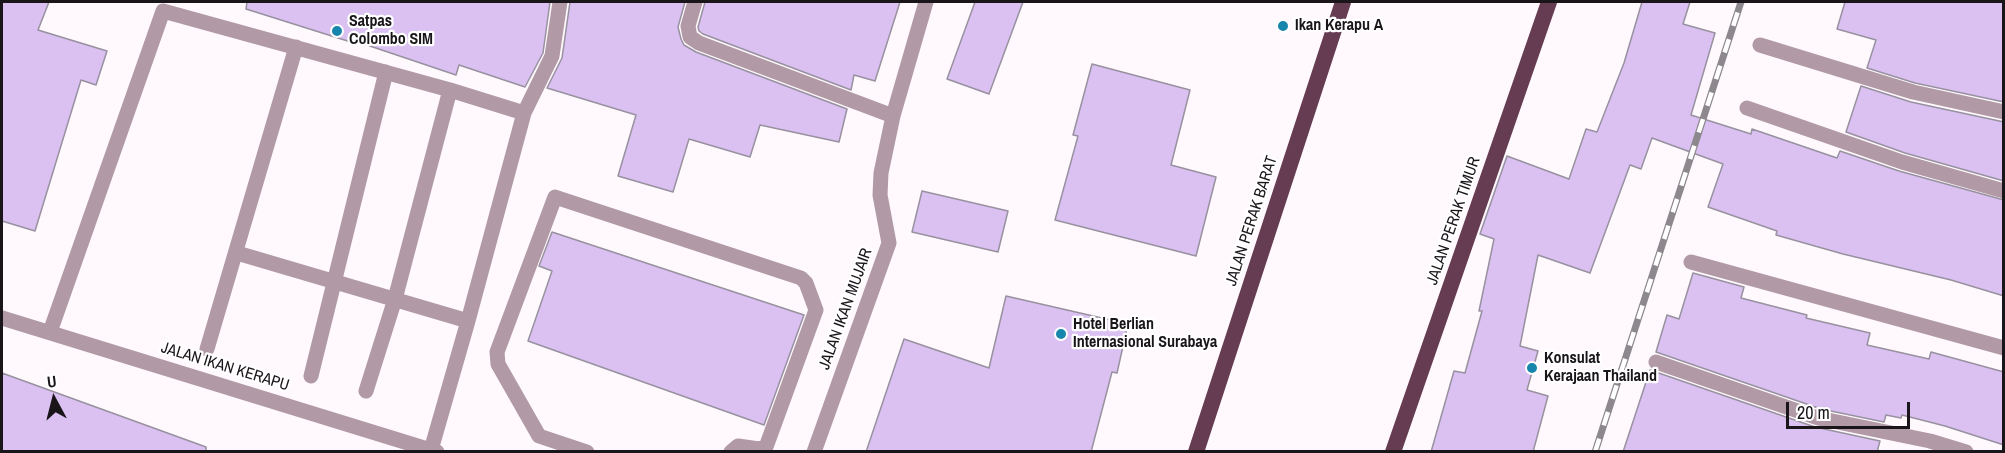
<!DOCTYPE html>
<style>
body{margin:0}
#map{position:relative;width:2005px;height:453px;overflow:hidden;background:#fff9fe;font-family:"Archivo Narrow",sans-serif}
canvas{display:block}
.frame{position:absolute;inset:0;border:3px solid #191519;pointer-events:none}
.north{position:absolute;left:24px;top:369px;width:60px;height:60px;-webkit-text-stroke:4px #fff;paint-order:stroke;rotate:353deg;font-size:16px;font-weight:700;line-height:24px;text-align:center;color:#191519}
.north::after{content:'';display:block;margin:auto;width:21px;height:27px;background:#191519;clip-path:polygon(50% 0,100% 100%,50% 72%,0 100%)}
.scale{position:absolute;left:1786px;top:402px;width:124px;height:27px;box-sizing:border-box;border:3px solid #191519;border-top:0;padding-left:8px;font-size:18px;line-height:21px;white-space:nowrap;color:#191519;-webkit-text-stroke:4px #fff;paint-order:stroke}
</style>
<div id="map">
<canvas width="2005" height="453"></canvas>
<div class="frame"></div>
<div class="north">U</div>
<div class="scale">20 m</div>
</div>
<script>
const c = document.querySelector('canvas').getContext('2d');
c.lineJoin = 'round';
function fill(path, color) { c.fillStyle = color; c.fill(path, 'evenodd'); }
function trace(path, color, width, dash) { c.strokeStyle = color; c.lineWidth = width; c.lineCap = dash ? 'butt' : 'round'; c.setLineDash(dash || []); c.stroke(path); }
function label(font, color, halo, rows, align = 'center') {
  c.font = font + ' "Archivo Narrow",sans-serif'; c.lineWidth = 4.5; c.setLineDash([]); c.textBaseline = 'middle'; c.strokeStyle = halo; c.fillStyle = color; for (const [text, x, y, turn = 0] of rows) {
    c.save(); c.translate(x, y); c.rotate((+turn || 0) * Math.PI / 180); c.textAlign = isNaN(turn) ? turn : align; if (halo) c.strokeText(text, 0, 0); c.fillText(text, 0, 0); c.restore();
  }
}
const building = new Path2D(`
 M2,2H49L38,30L107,51L96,85L81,80L35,231L2,221Z
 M247,2H550L543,53L525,87L459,65L456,75L355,41L354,43L246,9Z
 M570,2H685L678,27L681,39L684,45L696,52L847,109L839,142L760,125L750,157L689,139L673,192L618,176L636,115L547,88L562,58Z
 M705,2H900L875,81L854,75L851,90L703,34L699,31L698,27Z
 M975,2H1023L989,94L947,79Z
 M1642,2H1690L1683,24L1715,33L1691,115L1751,134L1752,129L1837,158L1840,151L1899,171L2004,200V296L1951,280L1843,254L1776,235L1777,231L1708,207L1723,164L1652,138L1641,169L1630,165L1590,273L1538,255L1520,346L1538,351L1527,390L1548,396L1533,452H1431L1454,371L1465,373L1482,311H1479L1494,239L1480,234L1507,156L1569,179L1586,129L1597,132L1624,63Z
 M1845,2H2004V102L1915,83L1867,68L1876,40L1837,29Z
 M1092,64L1190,90L1171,165L1216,177L1196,256L1055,220L1078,136L1073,135Z
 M1861,86L1911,102L2004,122V181L1905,153L1846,132Z
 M922,191L1008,211L998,252L912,232Z
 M552,232L804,315L764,425L528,341L552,271L539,266Z
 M1693,273L1744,287L1741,298L1807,315L1806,318L1870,333L1867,345L1929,359L1931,352L2004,372V445L1945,426L1902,415L1901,418L1886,415L1884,422L1821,409L1656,352L1667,315L1679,319Z
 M1006,296L1128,324L1117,373L1112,372L1091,452H866L904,339L989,368Z
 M1650,370L1815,427L1880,441L1877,452H1623Z
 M2,373L206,447V452H2Z`);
const service = new Path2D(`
 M237,253L468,321
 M50,332L163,11L450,90L524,113
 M207,349L296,47
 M311,376L386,72
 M366,391L395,299L450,90
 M431,450L468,321L524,113L552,56L560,2
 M587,452L539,436L498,364L497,352L555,197L801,278L806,283L816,310L766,447L759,449L738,446L731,452`);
const minor = new Path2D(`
 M695,2L688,26L690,37L699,43L893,116
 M1760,45L1913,92L2004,112
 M1747,108L1902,162L2004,191
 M1691,262L2004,348
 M2,318L437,452
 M1656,362L1818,418L1930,441L1966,452
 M814,452L889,243L880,195L881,173L893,116L926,2`);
const trunk = new Path2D(`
 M1196,452L1343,2
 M1393,452L1549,2`);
const rail = new Path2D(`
 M1595,452L1741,2`);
const markers = [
 [1283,26,6,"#1686ac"],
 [337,31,6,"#1686ac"],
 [1061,334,6,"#1686ac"],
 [1532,368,6,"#1686ac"]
];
const poiNames = [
 ["Satpas",349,22],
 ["Colombo SIM",349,40],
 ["Ikan Kerapu A",1295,26],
 ["Hotel Berlian",1073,325],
 ["Internasional Surabaya",1073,343],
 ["Konsulat",1544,359],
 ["Kerajaan Thailand",1544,377]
];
const streetNames = [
 ["JALAN PERAK BARAT",1252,221,-72],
 ["JALAN PERAK TIMUR",1454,221,-71],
 ["JALAN IKAN MUJAIR",846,309,-70],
 ["JALAN IKAN KERAPU",225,367,17]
];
fill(building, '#dac1f2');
trace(building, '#98919f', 1.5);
trace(service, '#b19aa5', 15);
trace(minor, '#b19aa5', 15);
trace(trunk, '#663c52', 16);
trace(rail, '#8d888d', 7);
trace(rail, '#fff', 4.5, [14]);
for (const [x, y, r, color] of markers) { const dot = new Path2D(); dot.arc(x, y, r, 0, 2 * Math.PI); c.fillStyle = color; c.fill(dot); trace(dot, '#fff', 2); }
label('bold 16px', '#191519', '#fff', poiNames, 'left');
label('16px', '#191519', '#fff', streetNames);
</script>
